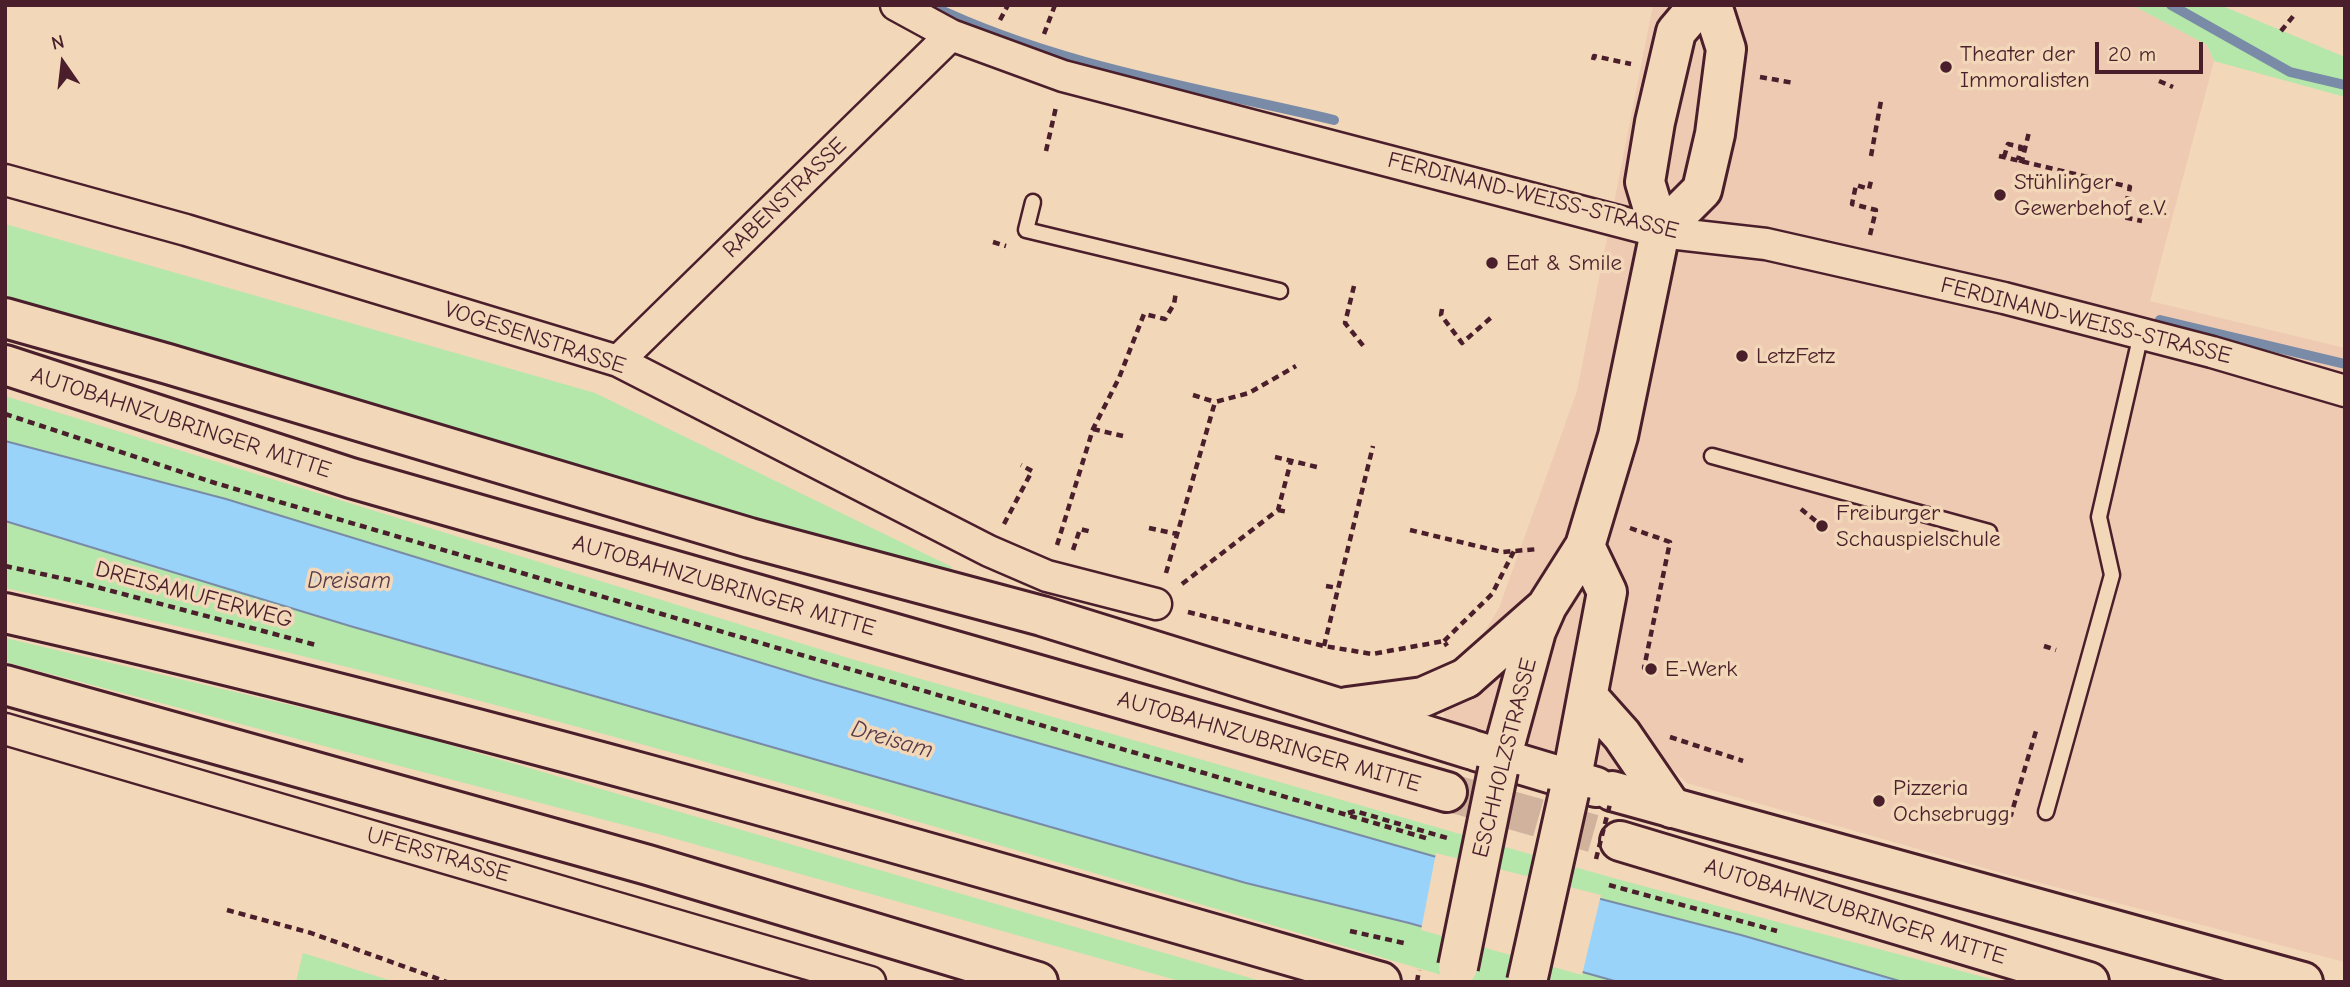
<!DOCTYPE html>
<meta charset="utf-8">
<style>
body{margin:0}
#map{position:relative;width:2350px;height:987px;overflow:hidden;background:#f2d7b9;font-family:"Comic Neue",sans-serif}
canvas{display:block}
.frame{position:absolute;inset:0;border:7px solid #4a1f2b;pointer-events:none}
.north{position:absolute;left:28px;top:28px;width:70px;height:70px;-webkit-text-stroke:5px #f2d7b9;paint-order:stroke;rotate:346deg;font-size:19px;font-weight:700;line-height:28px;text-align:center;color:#4a1f2b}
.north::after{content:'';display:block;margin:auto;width:24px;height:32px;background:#4a1f2b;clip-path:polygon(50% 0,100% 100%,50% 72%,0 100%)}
.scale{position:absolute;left:2095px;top:42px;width:108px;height:32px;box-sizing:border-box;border:4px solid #4a1f2b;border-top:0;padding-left:9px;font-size:21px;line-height:24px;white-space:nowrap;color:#4a1f2b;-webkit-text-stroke:5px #f2d7b9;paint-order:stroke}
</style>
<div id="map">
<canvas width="2350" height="987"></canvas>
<div class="frame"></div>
<div class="north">N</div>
<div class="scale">20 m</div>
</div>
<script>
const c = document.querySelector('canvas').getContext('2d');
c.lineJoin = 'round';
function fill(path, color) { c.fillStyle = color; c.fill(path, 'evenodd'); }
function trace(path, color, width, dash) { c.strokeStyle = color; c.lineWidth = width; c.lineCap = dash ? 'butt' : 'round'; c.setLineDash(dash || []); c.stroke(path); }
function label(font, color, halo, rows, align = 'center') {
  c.font = font + ' "Comic Neue",sans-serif'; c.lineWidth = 7; c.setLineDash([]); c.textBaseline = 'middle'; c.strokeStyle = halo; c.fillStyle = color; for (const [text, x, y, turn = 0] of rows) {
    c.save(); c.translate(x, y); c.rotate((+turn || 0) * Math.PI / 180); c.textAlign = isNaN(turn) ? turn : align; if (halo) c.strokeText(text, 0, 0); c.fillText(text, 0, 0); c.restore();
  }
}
const built = new Path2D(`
 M1653,5H2132L2207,45L2214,61L2150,301L2345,348V962L2009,875L1687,783L1651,749L1621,772V807L1451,762L1438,673L1471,654L1499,608L1577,391Z`);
const green = new Path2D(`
 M2132,5H2220L2345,57V97L2214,61L2207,45Z
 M5,224L595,393L952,567L944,581L5,303Z
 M5,396L848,658L1613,878L2002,982H1903L1741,935L1433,856L814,679L226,499L5,441Z
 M5,522L350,626L944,795L1618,982H1466C982,841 499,692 5,588Z
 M5,638L405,732L1264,982H1183L662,835L5,662Z
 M303,953L395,982H296Z`);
const water = new Path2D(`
 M5,441L226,499L814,679L1433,856L1741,935L1903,982H1618L1409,923L1246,883L350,626L5,521Z`);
const pier = new Path2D(`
 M1436,853L1601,895L1582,975L1421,930Z`);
const stream = new Path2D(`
 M930,5C1056,66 1199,88 1334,120
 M2171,5L2290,72L2345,85
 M2160,320L2345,364`);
const highwayTunnel = new Path2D(`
 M1447,792L1620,841`);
const path = new Path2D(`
 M1000,20L1008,5
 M2281,31L2295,14
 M1044,34L1055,5
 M1593,60L1594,56L1631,64
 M1760,77L1794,83
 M2159,81L2173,87
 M1046,151L1056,107
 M1871,156L1881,101
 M1999,156L2130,187L2123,217L2142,221
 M2004,157L2008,144L2021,147L2018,160
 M2019,160L2022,161L2029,132
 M1870,235L1876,210L1852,204L1856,185L1869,189L1871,181
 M993,242L1006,246
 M1354,286L1345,323L1365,348
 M1442,309L1441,315L1462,343L1494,315
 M1193,395L1215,402
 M5,414L215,483L1429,839
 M1093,429L1123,436
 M1275,457L1317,467
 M1801,509L1822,526
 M1278,510L1288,512
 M1004,524L1032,471L1021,465
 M1149,528L1177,534
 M1630,528L1670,542L1644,668L1651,669
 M1410,530L1502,552L1539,549
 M1057,545L1093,429L1119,378L1144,314L1165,319L1174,304L1176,292
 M1073,550L1080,529L1092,532
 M5,566L70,580L316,645
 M1166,573L1215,402L1249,393L1296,366
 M1182,584L1278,510L1291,461
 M1326,586L1338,588
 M1188,612L1324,646L1372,654L1444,641L1447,646
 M1444,641L1492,594L1514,551
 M1324,646L1373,446
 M2044,646L2056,650
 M1670,737L1743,761
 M1996,810L2011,815L2036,731
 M1348,813L1355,811L1447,838
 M1609,885L1777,931
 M227,910L311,933L447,982
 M1350,931L1408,944
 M29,982V980`);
const lane = new Path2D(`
 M1033,202L1026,230L1280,291
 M1712,456L1989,532
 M2046,812L2112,575L2099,517L2141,334`);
const street = new Path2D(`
 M896,5L951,35L1063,76L1660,232L1766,244L2004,298L2212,352L2345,391
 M5,180L186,230L618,361L989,551L1047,576L1156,604
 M618,361L951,35
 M5,729L870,982`);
const secondary = new Path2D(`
 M1660,232L1702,190L1715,134L1726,49L1712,5
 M1466,678L1543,610
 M1589,698L1622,735L1672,808
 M1476,751L1596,787
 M1498,770L1536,631L1547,606L1585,546L1618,436L1660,232L1645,182L1655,122L1676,32L1699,5
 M1569,793L1607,592L1585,546`);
const highway = new Path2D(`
 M5,318L168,364L750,538L1042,616L1470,749
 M5,365L351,478L1447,792
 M5,613C469,718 925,851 1381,982
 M5,685L648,865L1038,982
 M1347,707L1423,697L1466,678
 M1612,791L2303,982
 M1620,841L2089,982`);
const pathBridge = new Path2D(`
 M1596,859L1610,804
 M1417,982L1419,970`);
const secondaryBridge = new Path2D(`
 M1458,967L1498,770
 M1527,982L1569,793`);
const markers = [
 [1946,67,7,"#4a1f2b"],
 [2000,195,7,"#4a1f2b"],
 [1492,263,7,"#4a1f2b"],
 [1742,356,7,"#4a1f2b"],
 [1822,526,7,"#4a1f2b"],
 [1651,669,7,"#4a1f2b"],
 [1879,801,7,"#4a1f2b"]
];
const poiNames = [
 ["Theater der",1960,54],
 ["Immoralisten",1960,80],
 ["Stühlinger",2014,182],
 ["Gewerbehof e.V.",2014,208],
 ["Eat & Smile",1506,263],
 ["LetzFetz",1756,356],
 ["Freiburger",1836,513],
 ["Schauspielschule",1836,539],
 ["E-Werk",1665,669],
 ["Pizzeria",1893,788],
 ["Ochsebrugg",1893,814]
];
const streetNames = [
 ["FERDINAND-WEISS-STRASSE",1533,196,14],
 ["RABENSTRASSE",785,198,-44],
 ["FERDINAND-WEISS-STRASSE",2086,321,14],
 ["VOGESENSTRASSE",535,338,18],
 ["AUTOBAHNZUBRINGER MITTE",181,423,18],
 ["AUTOBAHNZUBRINGER MITTE",724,586,16],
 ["DREISAMUFERWEG",194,595,15],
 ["AUTOBAHNZUBRINGER MITTE",1269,742,16],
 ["ESCHHOLZSTRASSE",1505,758,-76],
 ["UFERSTRASSE",438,855,16],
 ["AUTOBAHNZUBRINGER MITTE",1855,912,17]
];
const waterNames = [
 ["Dreisam",349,581],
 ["Dreisam",892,740,16]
];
fill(built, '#eecab2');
fill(green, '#b4e7a9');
fill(water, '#99d3f9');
trace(water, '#798ba7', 2);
fill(pier, '#f2d7b9');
trace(stream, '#798ba7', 10);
trace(highwayTunnel, '#d0b29d', 38, [38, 19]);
trace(lane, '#4a1f2b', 19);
trace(street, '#4a1f2b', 35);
trace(secondary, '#4a1f2b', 44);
trace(highway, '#4a1f2b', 44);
trace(path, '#4a1f2b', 4.5, [7, 5]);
trace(lane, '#f2d7b9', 14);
trace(street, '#f2d7b9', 30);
trace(secondary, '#f2d7b9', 38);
trace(highway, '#f2d7b9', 38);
trace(secondaryBridge, '#4a1f2b', 44, []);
trace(pathBridge, '#4a1f2b', 4.5, [7, 5]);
trace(secondaryBridge, '#f2d7b9', 38);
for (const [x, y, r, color] of markers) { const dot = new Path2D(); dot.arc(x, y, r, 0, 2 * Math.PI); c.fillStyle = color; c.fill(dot); trace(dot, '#f2d7b9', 2.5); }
label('23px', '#4a1f2b', '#f2d7b9', poiNames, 'left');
label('23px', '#4a1f2b', '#f2d7b9', streetNames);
label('italic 24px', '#563a4a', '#f2d7b9', waterNames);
</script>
